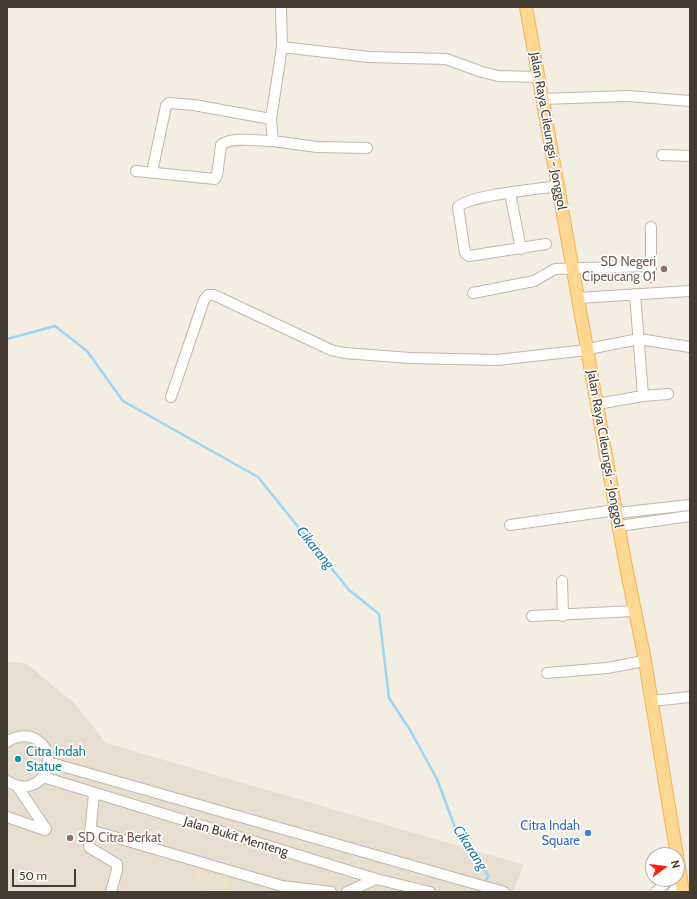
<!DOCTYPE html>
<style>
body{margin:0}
#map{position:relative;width:697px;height:899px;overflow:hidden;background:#f3ede2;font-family:Cabin,sans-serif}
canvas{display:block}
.frame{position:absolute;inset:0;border:8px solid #453c32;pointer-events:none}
.north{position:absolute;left:645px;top:847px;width:40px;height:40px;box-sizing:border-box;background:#fff;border:1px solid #b5b1ad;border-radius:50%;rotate:75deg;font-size:11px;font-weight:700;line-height:16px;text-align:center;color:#453c32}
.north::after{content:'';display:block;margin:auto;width:14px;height:18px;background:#ff200e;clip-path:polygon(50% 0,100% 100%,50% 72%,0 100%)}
.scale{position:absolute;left:12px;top:869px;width:64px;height:18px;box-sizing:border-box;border:2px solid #453c32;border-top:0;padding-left:5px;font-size:12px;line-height:14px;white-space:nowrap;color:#453c32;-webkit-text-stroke:3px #fff;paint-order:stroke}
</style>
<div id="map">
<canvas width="697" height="899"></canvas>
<div class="frame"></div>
<div class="north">N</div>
<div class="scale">50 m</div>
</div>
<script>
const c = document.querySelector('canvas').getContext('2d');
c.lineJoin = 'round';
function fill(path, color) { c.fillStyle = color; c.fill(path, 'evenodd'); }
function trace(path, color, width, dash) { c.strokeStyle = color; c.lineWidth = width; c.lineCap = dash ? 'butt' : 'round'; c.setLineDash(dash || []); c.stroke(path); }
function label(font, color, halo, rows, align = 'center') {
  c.font = font + ' Cabin,sans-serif'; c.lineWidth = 3.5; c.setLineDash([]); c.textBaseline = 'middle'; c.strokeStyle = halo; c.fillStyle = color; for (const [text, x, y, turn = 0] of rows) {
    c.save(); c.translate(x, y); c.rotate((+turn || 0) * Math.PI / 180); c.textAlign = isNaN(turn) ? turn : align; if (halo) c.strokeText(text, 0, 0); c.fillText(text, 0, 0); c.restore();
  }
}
const residential = new Path2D(`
 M7,661L27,664L75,704L106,743L524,865L513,892H7Z`);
const education = new Path2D(`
 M196,870L231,880L227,892H210L191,886Z`);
const stream = new Path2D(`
 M7,339L55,326L87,351L123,401L258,477L349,590L379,614L389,698L410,730L437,779L457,833L488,875L485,884`);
const minor = new Path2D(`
 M281,7L282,47L271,119L273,141L317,147L367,148
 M282,47L369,57L446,59L482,72L498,76L538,77
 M542,99L628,96L690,101
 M662,155L690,156
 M136,171L215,179L217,176L221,145C231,136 260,141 273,141
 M152,172L166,106L169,103L194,105L271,119
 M510,193L521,249
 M651,227V277
 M546,244L469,256L465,253L458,207C468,195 539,189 558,186
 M473,293L534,281L555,269L650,266
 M635,294L643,396
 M578,298L690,291
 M171,397L204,300L208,295H214L331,350L344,353L410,358L497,360L578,351L639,339L690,347
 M597,404L643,396L668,394
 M617,513L690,505
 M510,525L616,510
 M619,526L690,516
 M562,581L563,616
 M532,616L634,611
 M547,673L607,668L644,661
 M652,701L690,697
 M7,742C14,737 22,735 31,737C65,749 43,804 7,781
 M48,762L504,892
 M43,777L376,879L430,892
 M94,794L89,845L90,848L117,864V870L111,892
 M7,817L45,830L46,829L17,786
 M90,830L282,886L331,892
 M347,892L376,879
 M656,892L669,879
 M673,892L681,883`);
const major = new Path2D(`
 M526,7L625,562L644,655L683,892`);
const markers = [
 [664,269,4,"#8d6e63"],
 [18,759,4,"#0f9aa8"],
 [588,833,4,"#3f7fe0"],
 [70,838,4,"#8d6e63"]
];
const streetNames = [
 ["Jalan Raya Cileungsi - Jonggol",548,131,80],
 ["Jalan Raya Cileungsi - Jonggol",605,449,80],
 ["Jalan Bukit Menteng",236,837,17]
];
const educationNames = [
 ["SD Negeri",656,262],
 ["Cipeucang 01",656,277],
 ["SD Citra Berkat",78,838,"left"]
];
const cultureNames = [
 ["Citra Indah",26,752],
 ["Statue",26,767]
];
const shopNames = [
 ["Citra Indah",580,826],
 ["Square",580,841]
];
const waterNames = [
 ["Cikarang",315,548,51],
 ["Cikarang",470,848,57]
];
fill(residential, '#e8ded0');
fill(education, '#eee1cb');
trace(stream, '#98d7f7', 2.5);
trace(minor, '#c2b7a7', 12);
trace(major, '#efb555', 14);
trace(minor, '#fff', 10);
trace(major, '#ffd790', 12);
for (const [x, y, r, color] of markers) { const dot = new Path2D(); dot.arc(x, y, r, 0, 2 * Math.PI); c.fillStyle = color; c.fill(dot); trace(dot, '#fff', 1.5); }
label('13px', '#453c32', '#fff', streetNames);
label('13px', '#785e54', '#fff', educationNames, 'right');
label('13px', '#0d838f', '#fff', cultureNames, 'left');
label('13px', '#366cbe', '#fff', shopNames, 'right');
label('italic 14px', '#2079a9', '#fff', waterNames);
</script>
